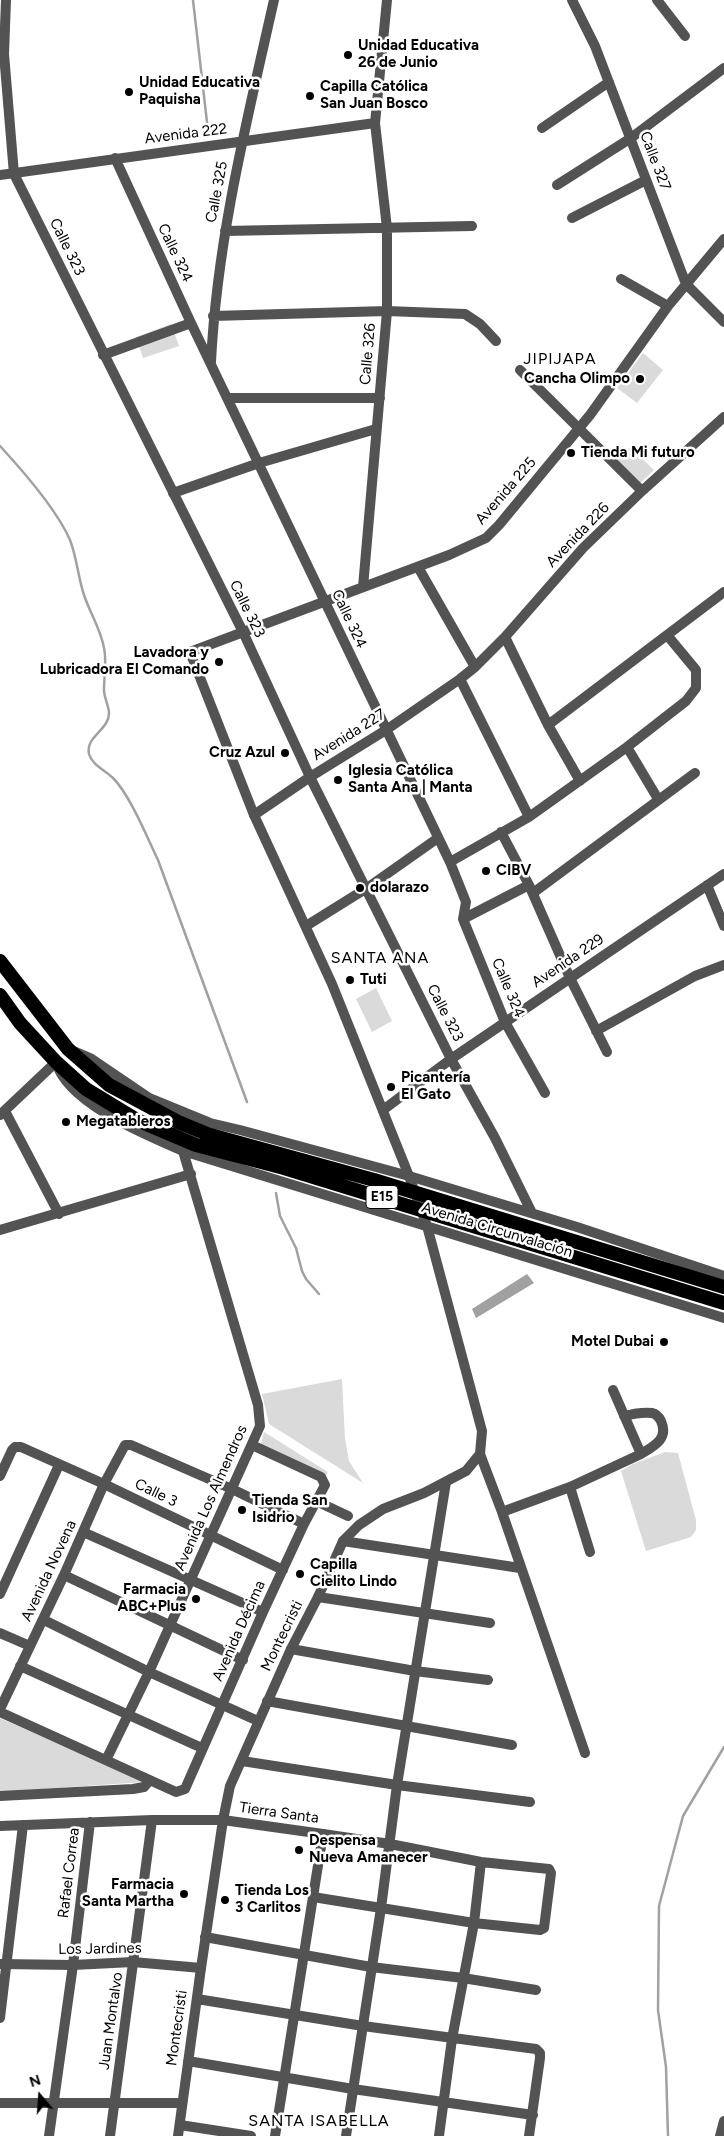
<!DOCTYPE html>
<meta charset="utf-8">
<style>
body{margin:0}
#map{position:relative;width:724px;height:2136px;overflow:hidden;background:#fff;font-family:Figtree,sans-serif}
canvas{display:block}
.north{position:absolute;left:15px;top:2071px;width:50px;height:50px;-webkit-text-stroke:4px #fff;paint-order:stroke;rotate:342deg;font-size:14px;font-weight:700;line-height:20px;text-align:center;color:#000}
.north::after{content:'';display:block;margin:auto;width:18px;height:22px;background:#000;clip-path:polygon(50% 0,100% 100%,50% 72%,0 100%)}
</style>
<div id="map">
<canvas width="724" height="2136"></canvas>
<div class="north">N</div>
</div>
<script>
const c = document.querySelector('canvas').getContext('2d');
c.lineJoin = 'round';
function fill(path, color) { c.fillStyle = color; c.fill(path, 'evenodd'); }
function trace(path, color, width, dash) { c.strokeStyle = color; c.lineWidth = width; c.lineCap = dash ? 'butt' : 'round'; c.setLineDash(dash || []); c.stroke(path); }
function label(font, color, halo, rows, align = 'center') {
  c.font = font + ' Figtree,sans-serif'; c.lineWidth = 5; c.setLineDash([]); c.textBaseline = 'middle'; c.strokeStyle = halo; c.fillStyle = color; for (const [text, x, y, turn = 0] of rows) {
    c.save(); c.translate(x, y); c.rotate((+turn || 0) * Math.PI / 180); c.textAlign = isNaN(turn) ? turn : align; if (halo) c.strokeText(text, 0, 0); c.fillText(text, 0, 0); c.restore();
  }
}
const green = new Path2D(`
 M171,324L179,346L143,358L136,337Z
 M643,353L663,370L637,403L617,388Z
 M630,447L654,470L639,484L616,460Z
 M376,988L392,1021L372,1032L356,999Z
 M342,1379L345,1439L349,1461L363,1483L269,1424L262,1394Z
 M264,1432L328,1472L325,1478L260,1447Z
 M665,1452L678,1453L696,1520V1530L691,1537L646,1551L621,1471L633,1464Z
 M0,1718L144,1782L0,1792Z`);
const water = new Path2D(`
 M527,1274L534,1283L476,1318L472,1309Z`);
const stream = new Path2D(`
 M193,0L208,131
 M0,446C23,471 57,510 70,540C77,558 78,577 84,595C90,613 101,630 104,648C107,662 104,675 104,690C104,697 108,704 109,712C110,730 85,736 89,754C92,765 105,770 113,778C130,795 147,837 158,860L247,1102
 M276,1193L280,1216L296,1248L302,1271L306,1279L319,1294
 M668,2136L666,2067L658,2010L659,1906L683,1816L724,1747`);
const minor = new Path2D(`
 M572,0L595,46L686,284L724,322
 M657,0L685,36
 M542,128L609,82
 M115,158L191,323L450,862L466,902L463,919L505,1022L545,1093
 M0,175L375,123
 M557,185L631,138L724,68
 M572,218L646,180
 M225,231L472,226
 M621,279L668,306
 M213,316L387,311L465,314L480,324L496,341
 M103,355L191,323
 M211,362C217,239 247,120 274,0
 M520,370L642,491
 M227,398H380
 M173,493L259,463L376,429
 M418,567L475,667
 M363,587L387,311V228L375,123L387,0
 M505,637L548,725L580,781
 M460,679L529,817
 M548,725L724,592
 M627,747L658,799
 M254,815L190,652L449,555L486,538L499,525L590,415L668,306L724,239
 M501,832L529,885L570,978L607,1052
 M450,862L529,817L627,747L686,701L696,688V670L667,635
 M707,885L724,926
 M533,893L695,773
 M463,919L529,885
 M306,926L367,888L438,838
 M596,1031L695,976L724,965
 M76,1052L90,1058L149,1098L210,1123L240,1130L409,1176L577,1227L724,1276
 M383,1110L451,1059L724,874
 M5,1111L59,1214
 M0,1115L56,1062C67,1103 146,1135 183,1151L724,1318
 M532,1213L495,1138L451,1059L310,777L386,730L460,679L475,667L505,637L583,548L642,491L724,417
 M0,1230L191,1174
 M624,1416C632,1414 644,1412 652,1413C657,1414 659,1417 661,1421C669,1439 654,1446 641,1454
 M480,1454L502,1512L585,1753
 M0,1476L12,1450L15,1447H21L104,1484L283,1570
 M570,1487L590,1552
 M316,1501L348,1516
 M502,1512L570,1487L641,1454L613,1390
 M83,1532L263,1612
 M343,1541L520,1568
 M64,1575L243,1660
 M0,1594L59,1465
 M318,1597L490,1623
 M44,1620L149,1672L258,1721
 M0,1633L30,1646
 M291,1649L415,1671L488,1680
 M20,1666L202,1748
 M267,1701L512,1745
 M0,1709L64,1575L104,1484L125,1445H131L232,1489L304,1524
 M0,1712L176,1792L185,1789L263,1612L304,1524L325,1485L321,1477L252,1445
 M106,1760L149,1672L260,1426L258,1405L183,1151
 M242,1761L397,1785L530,1802
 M0,1796L133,1789L144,1787L149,1781
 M0,1826L152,1820H223
 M313,1897L474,1923L540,1930L544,1928L551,1873L549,1869L481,1862L390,1844L323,1834
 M205,1937L371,1967L463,1978L536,1990
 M197,1999L363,2026L536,2049L540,2053V2058L529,2136
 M0,2018L23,1825
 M188,2061L353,2089L533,2115
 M0,2103H182
 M180,2125L251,2136
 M49,2136L73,1965L90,1822
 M110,2136L152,1820
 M178,2136L201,1968
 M346,2136L381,1908L397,1785L446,1482
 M439,2136L452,2039L474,1923L481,1862`);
const tertiary = new Path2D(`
 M223,1820L323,1834L275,2136
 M0,1964L73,1965L133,1962L201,1968L223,1820L230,1786L291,1649L318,1597L343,1541L359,1525L383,1509L424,1493L466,1471L480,1454L482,1431L427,1226L409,1176L332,984L254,815L310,777L243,632L14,174L4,54L6,0
 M720,2136L724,2121`);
const trunk = new Path2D(`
 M0,961L68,1049L109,1085L178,1122L207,1134L374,1180L724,1287
 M0,995L20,1023L56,1062L86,1089L137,1120L196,1145L284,1168L724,1303`);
const markers = [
 [348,55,5,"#000"],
 [129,92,5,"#000"],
 [310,96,5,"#000"],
 [640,379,5,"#000"],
 [571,453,5,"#000"],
 [219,662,5,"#000"],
 [285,753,5,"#000"],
 [338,780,5,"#000"],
 [486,871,5,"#000"],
 [360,888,5,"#000"],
 [350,980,5,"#000"],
 [391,1087,5,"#000"],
 [66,1122,5,"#000"],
 [664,1342,5,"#000"],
 [242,1510,5,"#000"],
 [300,1574,5,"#000"],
 [196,1599,5,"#000"],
 [299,1850,5,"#000"],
 [184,1894,5,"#000"],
 [225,1900,5,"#000"]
];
const shields = [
 [382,1197,32]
];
const shieldNames = [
 ["E15",382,1197]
];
const poiNames = [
 ["Unidad Educativa",358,46],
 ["26 de Junio",358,63],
 ["Unidad Educativa",139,83],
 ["Paquisha",139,100],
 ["Capilla Católica",320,87],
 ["San Juan Bosco",320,104],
 ["Cancha Olimpo",630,379,"right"],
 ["Tienda Mi futuro",581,453],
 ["Lavadora y",209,653,"right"],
 ["Lubricadora El Comando",209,670,"right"],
 ["Cruz Azul",275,753,"right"],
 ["Iglesia Católica",348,771],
 ["Santa Ana | Manta",348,788],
 ["CIBV",496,871],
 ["dolarazo",370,888],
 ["Tuti",360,980],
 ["Picantería",401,1078],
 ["El Gato",401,1095],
 ["Megatableros",76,1122],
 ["Motel Dubai",654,1342,"right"],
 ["Tienda San",252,1501],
 ["Isidrio",252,1518],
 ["Capilla",310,1565],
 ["Cielito Lindo",310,1582],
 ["Farmacia",186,1590,"right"],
 ["ABC+Plus",186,1607,"right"],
 ["Despensa",309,1841],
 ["Nueva Amanecer",309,1858],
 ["Farmacia",174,1885,"right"],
 ["Santa Martha",174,1902,"right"],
 ["Tienda Los",235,1891],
 ["3 Carlitos",235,1908]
];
const streetNames = [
 ["Avenida 222",186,134,-7],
 ["Calle 327",655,161,69],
 ["Calle 325",217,192,-79],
 ["Calle 323",67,247,64],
 ["Calle 324",175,253,65],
 ["Calle 326",368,354,-85],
 ["Avenida 225",506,491,-49],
 ["Avenida 226",578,535,-46],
 ["Calle 323",247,609,64],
 ["Calle 324",349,619,65],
 ["Avenida 227",349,735,-32],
 ["Avenida 229",568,961,-34],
 ["Calle 324",508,988,67],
 ["Calle 323",445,1013,63],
 ["Avenida Circunvalación",497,1230,17],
 ["Calle 3",156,1493,26],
 ["Avenida Los Almendros",211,1498,-66],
 ["Avenida Novena",49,1571,-65],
 ["Avenida Décima",239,1631,-66],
 ["Montecristi",282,1636,-64],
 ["Tierra Santa",279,1813,8],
 ["Rafael Correa",69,1873,-83],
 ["Los Jardines",100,1949,-1],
 ["Juan Montalvo",111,2021,-82],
 ["Montecristi",177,2028,-82]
];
const neighbourhoodNames = [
 ["JIPIJAPA",560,359],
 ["SANTA ANA",380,958],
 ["SANTA ISABELLA",319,2121]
];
fill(green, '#dadada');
fill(water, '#a1a1a1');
trace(stream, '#a1a1a1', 2.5);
trace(minor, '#535353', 10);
trace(tertiary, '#535353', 10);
trace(trunk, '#000', 14);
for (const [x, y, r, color] of markers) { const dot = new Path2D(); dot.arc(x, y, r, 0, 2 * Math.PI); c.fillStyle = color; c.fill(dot); trace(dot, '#fff', 2); }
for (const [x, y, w] of shields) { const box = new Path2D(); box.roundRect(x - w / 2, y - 11.5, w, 23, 4); c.fillStyle = '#fff'; c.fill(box); trace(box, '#000', 1); }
label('bold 14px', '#000', null, shieldNames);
label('bold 15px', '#000', '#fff', poiNames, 'left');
label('15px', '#000', '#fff', streetNames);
c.letterSpacing = '1px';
label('16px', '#000', '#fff', neighbourhoodNames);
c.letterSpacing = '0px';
</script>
